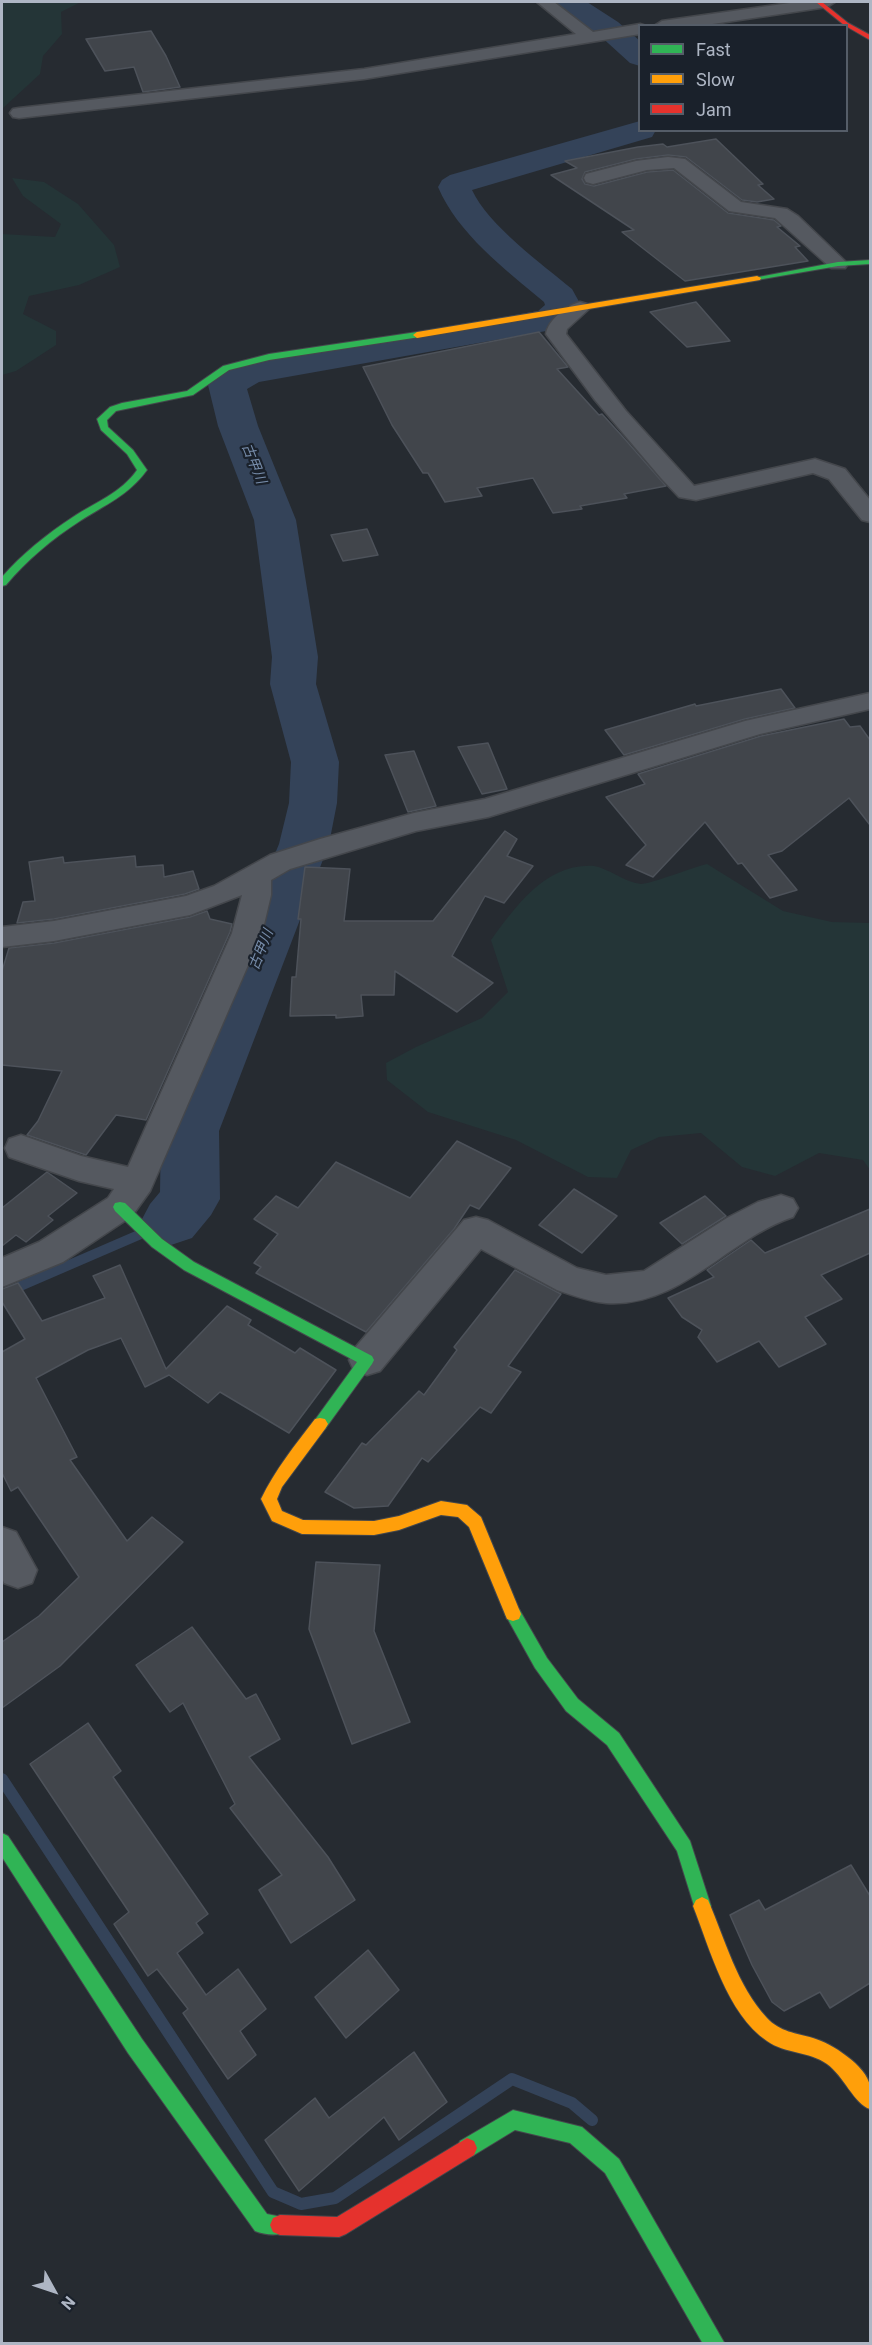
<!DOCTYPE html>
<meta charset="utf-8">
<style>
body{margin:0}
#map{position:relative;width:872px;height:2345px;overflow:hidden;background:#262b31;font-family:Roboto,sans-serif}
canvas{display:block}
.frame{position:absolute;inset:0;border:3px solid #aeb6c4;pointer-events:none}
.legend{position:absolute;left:638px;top:24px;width:210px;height:108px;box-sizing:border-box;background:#1a212b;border:2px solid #555d68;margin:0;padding:8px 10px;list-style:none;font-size:18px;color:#aeb6c4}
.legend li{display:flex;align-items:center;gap:12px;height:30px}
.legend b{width:30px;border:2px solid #555d68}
.north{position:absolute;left:24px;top:2261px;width:60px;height:60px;-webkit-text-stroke:4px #1a212b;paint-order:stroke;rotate:130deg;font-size:16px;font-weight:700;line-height:24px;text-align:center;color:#aeb6c4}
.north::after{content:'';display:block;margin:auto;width:21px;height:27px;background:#aeb6c4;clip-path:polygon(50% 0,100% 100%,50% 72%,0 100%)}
</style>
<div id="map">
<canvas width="872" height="2345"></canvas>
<div class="frame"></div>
<ul class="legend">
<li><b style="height:8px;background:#30b455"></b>Fast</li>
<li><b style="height:8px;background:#ff9f0a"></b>Slow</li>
<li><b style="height:8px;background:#e5322d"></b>Jam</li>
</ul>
<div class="north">N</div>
</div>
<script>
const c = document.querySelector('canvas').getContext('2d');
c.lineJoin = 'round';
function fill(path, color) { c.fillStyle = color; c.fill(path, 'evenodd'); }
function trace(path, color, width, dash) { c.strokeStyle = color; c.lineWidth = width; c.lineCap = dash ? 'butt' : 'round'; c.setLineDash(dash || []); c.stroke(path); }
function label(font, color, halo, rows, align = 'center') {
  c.font = font + ' Roboto,"Noto Sans JP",sans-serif'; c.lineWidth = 4.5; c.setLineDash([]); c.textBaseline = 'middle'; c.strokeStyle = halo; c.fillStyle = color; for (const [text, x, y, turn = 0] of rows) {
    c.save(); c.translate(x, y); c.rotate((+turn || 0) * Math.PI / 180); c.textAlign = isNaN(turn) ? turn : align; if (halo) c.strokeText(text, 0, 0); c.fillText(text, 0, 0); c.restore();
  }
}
const green = new Path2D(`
 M2,2H81L61,12L62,34L43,56L40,74L2,109Z
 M12,178L44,182L78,204L114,245L120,267L79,285L29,296L23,314L56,331V345L16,371L2,375V234L55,237L61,224L23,196Z
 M707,864L783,911L832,922L870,923V1170L863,1160L819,1153L775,1176L742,1167L701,1133L659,1137L631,1150L617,1178L588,1177L516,1140L428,1112L387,1080L386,1063L416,1047L482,1018L508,992L491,940C516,906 546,863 594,866C608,868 624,882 641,884C651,884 693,867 707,864Z`);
const streamFar1 = new Path2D(`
 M2,1294L171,1221`);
const stream = new Path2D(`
 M2,1779L273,2192L301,2204L335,2198L512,2079L572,2103L592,2120`);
const river = new Path2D(`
 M554,2H587L618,22L640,41V66L630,63L598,34L558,8Z
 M640,121V130H656L652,137L472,190C488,225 542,264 572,289L582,307L563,328L259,382L247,389L258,426L296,520L318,657L316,684L339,762L337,803L329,844L219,1131L220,1199L211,1215L192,1238L171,1245L150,1238L141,1221L150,1204L160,1192L161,1131L279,844L289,803L291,762L270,684L272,657L254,520L218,426L208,385C217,372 232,366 248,362L538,311L545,305L544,302C505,269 458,234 438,187L442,180L450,175Z`);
const building = new Path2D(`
 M151,31L166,56L180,87L143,92L134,67L105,71L86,39Z
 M716,139L763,184L758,185L774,199L757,202L742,200L686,157L668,155L636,159L585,172L582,179L585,184L594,186L647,172L673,170L728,213L774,220L781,226L777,227L800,246L795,247L808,261L685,281L622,232L634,230L551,175L577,168L565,161L638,147L663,144L667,147Z
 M696,302L730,341L687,347L650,312Z
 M539,332L568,367L557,369L599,415L602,414L623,437L666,486L624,494L627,498L580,506L582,509L553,513L533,478L477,488L482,496L445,502L428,473H423L392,425L363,367Z
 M367,529L378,555L343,561L331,535Z
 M781,689L795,708L745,719L624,755L605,730L695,704L696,706Z
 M844,719L850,727L860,726L870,740V825L849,798L782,851L768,855L797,890L770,898L742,863L738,864L705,822L653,877L626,865L646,845L606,797L645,784L638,774L761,736Z
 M488,743L507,789L482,794L458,747Z
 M414,751L436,806L408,812L385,755Z
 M505,831L517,839L507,856L533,866L504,903L485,896L452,956L493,983L457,1012L395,971L394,995H361L363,1016L336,1018V1015L290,1016L292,977H296L301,919H298L305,867L350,869L344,921H433Z
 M135,856L136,867L163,865L164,877L193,871L199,889L185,894L54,919L17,923L23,902L35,901L29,862L63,857L64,863Z
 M207,911L210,919L232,924L230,932L146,1120L116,1115L86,1155L27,1135L38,1121L62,1071L2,1065V971L9,948L54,943L190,917Z
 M457,1141L511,1168L479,1209L470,1205L454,1229L366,1332L256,1273L261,1267L254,1263L278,1234L254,1219L276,1196L298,1208L336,1162L410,1198Z
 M47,1172L77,1193L48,1216L53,1220L26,1242L16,1235L2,1246V1208Z
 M574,1189L617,1216L582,1253L539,1225Z
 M705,1196L726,1216L682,1244L660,1223Z
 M870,1209V1253L821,1275L842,1299L805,1317L826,1344L779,1367L759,1341L717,1362L698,1337L702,1330L682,1317L668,1298L714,1277L707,1270L751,1240L765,1253Z
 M120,1265L166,1369L227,1306L251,1320L248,1325L295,1353L300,1348L336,1370L289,1433L220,1392L208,1403L169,1375L145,1387L121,1338L88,1350L36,1378L77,1457L70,1460L127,1541L152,1517L183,1542L60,1666L2,1708V1642L39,1616L79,1577L18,1487L11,1491L2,1473V1352L25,1339L2,1302V1289L18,1283L42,1321L105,1298L93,1276Z
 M515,1270L561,1294L508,1366L521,1372L491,1413L480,1407L428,1462L422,1458L388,1506L354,1508L325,1492L362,1443L366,1445L419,1391L424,1395L457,1350L454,1347Z
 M316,1562L380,1565L374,1631L410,1722L352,1744L309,1629Z
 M192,1627L246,1699L256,1694L280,1739L249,1757L328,1857L355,1900L291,1943L259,1890L282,1875L230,1808L235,1804L183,1703L170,1712L136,1665Z
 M88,1723L121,1771L113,1777L208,1914L196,1923L203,1933L177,1953L206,1995L238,1969L266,2009L240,2031L256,2055L228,2079L183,2013L188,2009L157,1969L148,1976L114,1924L129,1912L30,1764Z
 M851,1865L870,1896V1983L830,2008L820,1992L784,2011L772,2002L752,1965L730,1915L759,1900L765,1910Z
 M368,1950L399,1990L346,2038L315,1997Z
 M414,2052L447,2102L399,2140L384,2117L299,2191L265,2140L315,2098L329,2118Z`);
const street = new Path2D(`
 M537,2H554L593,32L640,24L646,26H640V34L364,79L19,118L13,117L10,113L13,109L19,108L364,69L576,34Z
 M797,2H835L827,7L699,26H654L662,21Z
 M668,157L685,159L741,202L787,209L798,216L848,264L845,268H831L775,218L729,211L674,168L647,170L593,184L586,182L584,178L586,174L636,161Z
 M580,302L587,304L590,308L567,329L566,334L626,411L694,486L815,459L845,469L870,500V522L862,520L829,479L813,473L696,500L679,497L661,478L595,400L546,334C548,320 567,305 580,302Z
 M870,693V709L760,734L488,817L416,831L290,869L271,880V895L262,933L150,1191L132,1216L63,1262L2,1287V1258L39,1242L108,1198L114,1189L79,1181L9,1157L5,1148L9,1139L21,1135L81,1156L128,1167L232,933L242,895L190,915L54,941L2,947V927L54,921L186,896L214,886L270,855L320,839L414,813L485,799L745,721Z
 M781,1195L793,1199L798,1208L793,1217C727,1239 681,1308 606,1303C590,1302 572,1295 557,1290L481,1249L380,1371L367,1375L354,1371L349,1360L354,1349L464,1220L476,1217L488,1220L577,1268L606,1275L644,1271L727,1218L758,1202Z
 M2,1527L16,1532L37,1570L32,1583L18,1588L4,1583L2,1578Z`);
const fast = new Path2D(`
 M870,260V264L838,266L757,280L753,278L838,262Z
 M417,332L420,333V337L269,360L229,370L193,395L116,411L107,420L108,427L133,450L147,470C129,495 105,505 80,521C52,539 27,560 6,585L2,586V577C22,554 47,534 73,517C96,502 121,493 137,470L127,454L101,430L97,419L110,407L122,403L187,391L223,366L269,354Z
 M120,1202L125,1203L162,1239L194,1262L372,1356L374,1360L372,1364L325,1429L320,1430L315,1429L312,1424L357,1362L184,1270L152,1247L115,1211L113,1207L115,1203Z
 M513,1607L519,1609L547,1658L578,1699L619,1733L690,1841L711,1906L708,1912L702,1915L696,1912L677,1851L607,1745L566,1711L535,1668L505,1614L507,1609Z
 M2,1833L8,1836L142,2039L267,2214L287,2218L290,2225L287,2232C277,2236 265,2235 255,2231L128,2053L2,1857Z
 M513,2110L582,2127L619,2159L725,2344H703L605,2173L570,2143L515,2130L474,2155L467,2158L460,2155L457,2148L460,2141Z`);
const slow = new Path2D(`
 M757,276L761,278L760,280L417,338L413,335L417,332Z
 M320,1418L325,1419L328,1424L325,1429L282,1487L277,1499L282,1511L303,1520L374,1521L399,1516L441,1501L467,1505L481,1517L521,1614L519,1619L513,1621L507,1619L469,1527L458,1517L441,1515L399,1530L374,1535L302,1534L272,1521L261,1499C275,1470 295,1445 315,1419Z
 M702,1897L708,1900C725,1939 737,1986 767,2018C780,2032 796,2033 813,2038C831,2043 867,2066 870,2086C872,2094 870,2102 870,2109C855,2105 843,2075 827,2064C809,2051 785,2054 767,2041C727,2014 710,1949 693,1906L696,1900Z`);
const jam = new Path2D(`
 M816,2H822L848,23L870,35V40L844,25Z
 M467,2138L474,2141L477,2148L474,2155L346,2234L339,2237L280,2235L273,2232L270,2225L273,2218L280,2215L337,2217Z`);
const farWaternames = [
 ["古甲川",253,464,68],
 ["古甲川",262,950,-68]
];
fill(green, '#243537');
trace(streamFar1, '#344359', 10);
trace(stream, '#344359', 12);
fill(river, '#344359');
fill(building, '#41454b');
trace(building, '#4d525a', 1.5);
trace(street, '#44474c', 3);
trace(fast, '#44474c', 2);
trace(slow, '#44474c', 2);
trace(jam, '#44474c', 2);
fill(street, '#555960');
fill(fast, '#30b455');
fill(slow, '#ff9f0a');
fill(jam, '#e5322d');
label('italic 14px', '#778dab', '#1a212b', farWaternames);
</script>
